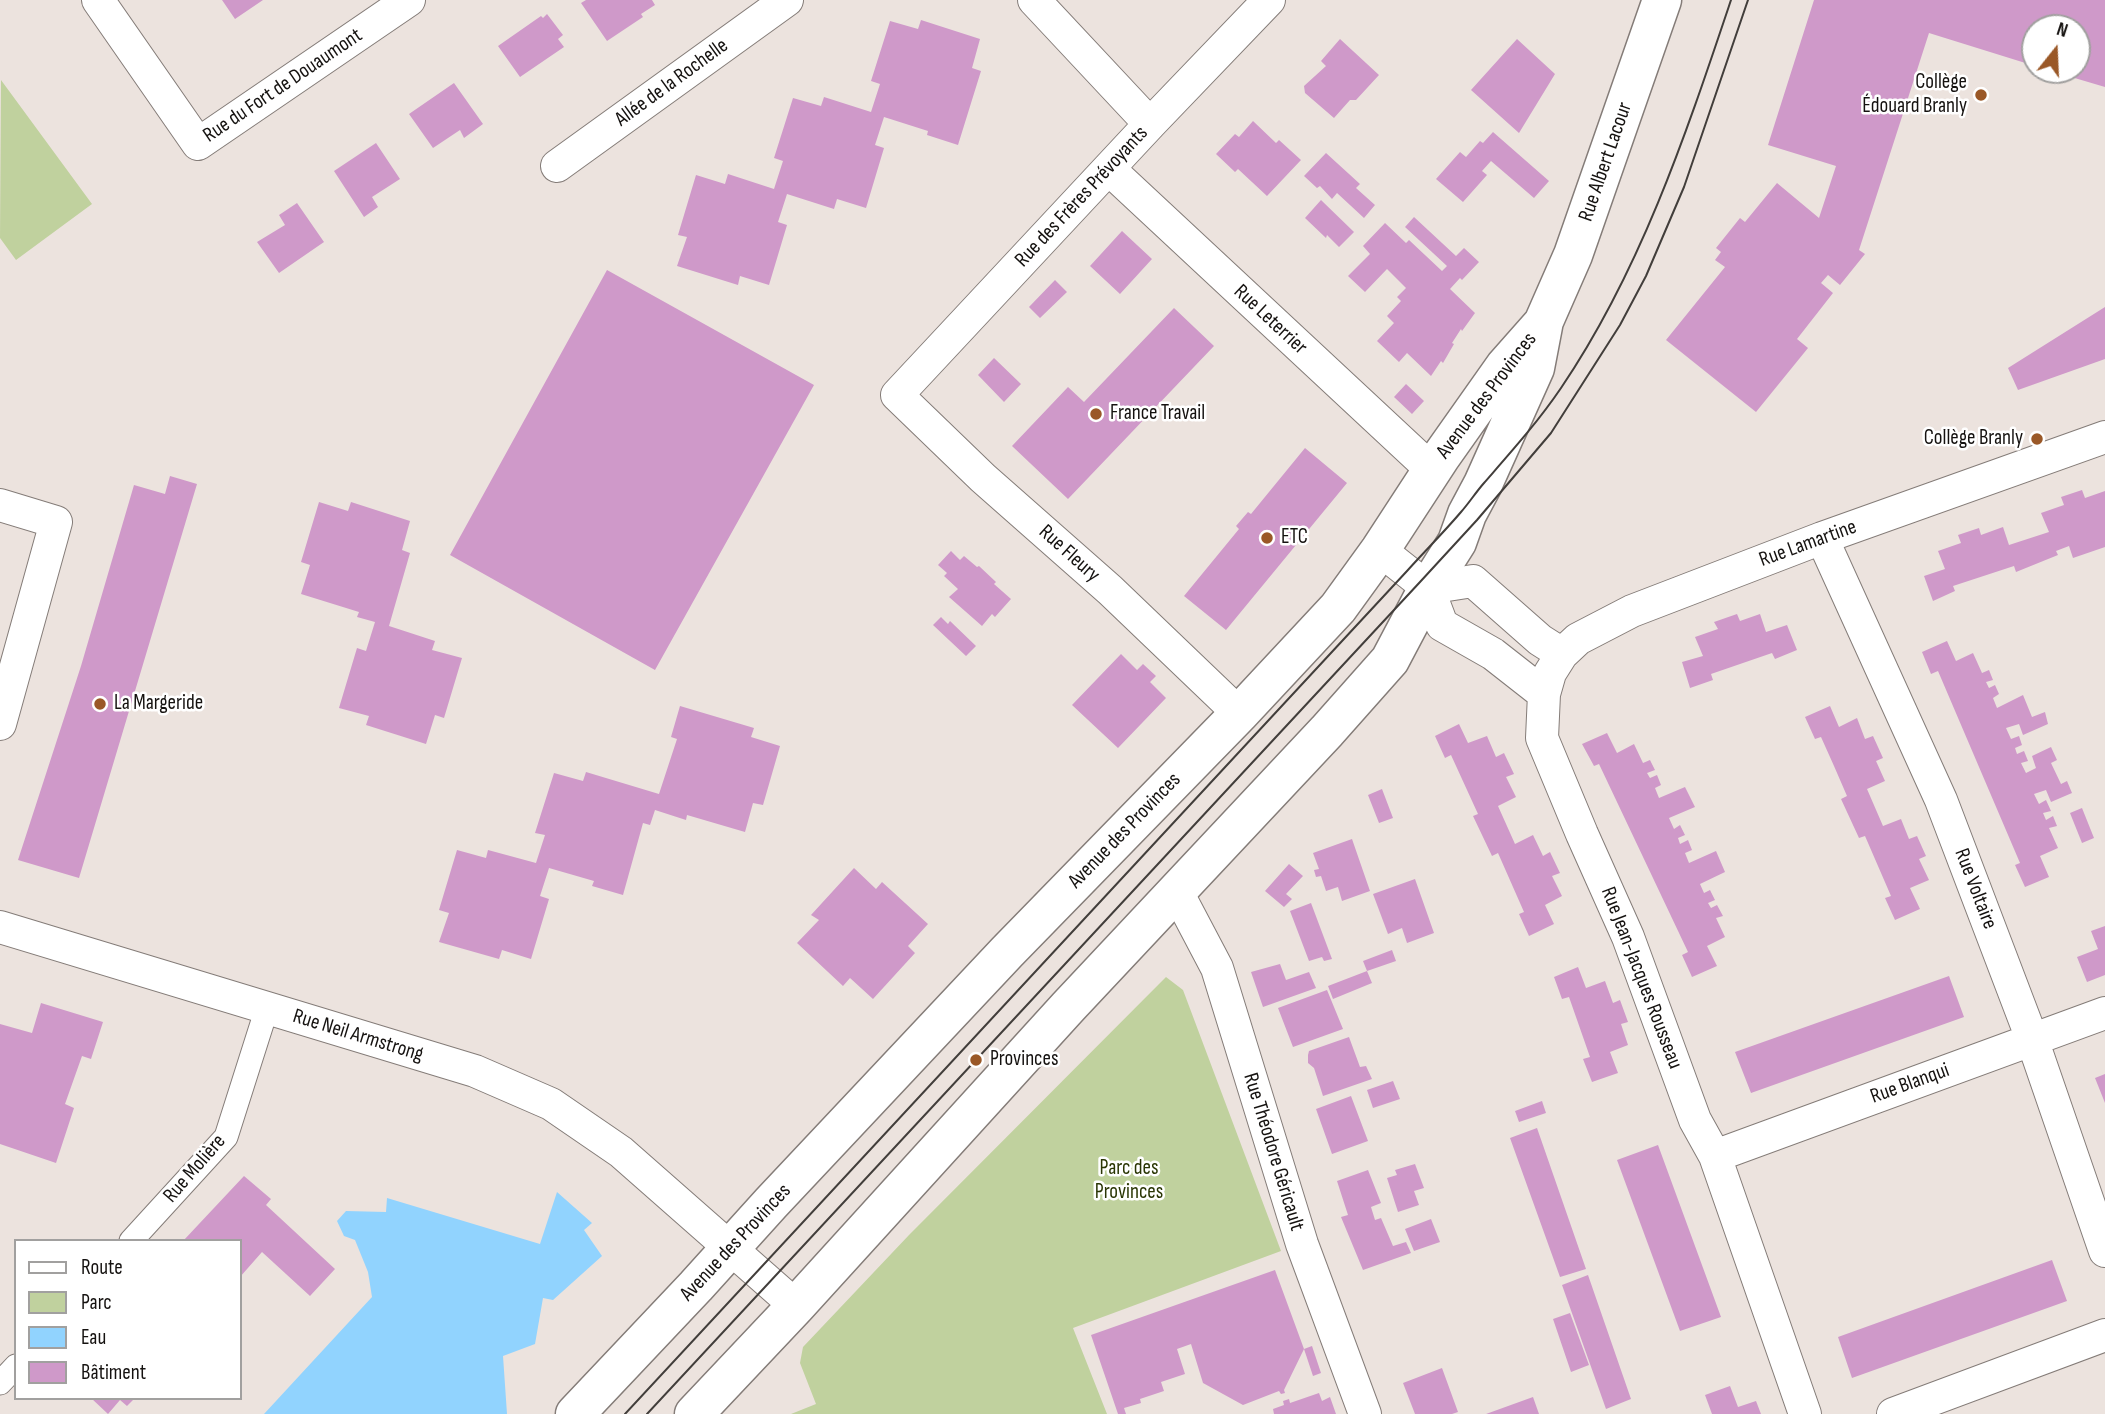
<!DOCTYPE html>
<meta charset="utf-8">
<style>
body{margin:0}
#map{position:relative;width:2105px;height:1414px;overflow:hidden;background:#ece3de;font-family:"Sofia Sans Condensed",sans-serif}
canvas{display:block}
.legend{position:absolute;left:14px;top:1239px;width:228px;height:161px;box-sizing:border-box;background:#fff;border:2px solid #a1a09f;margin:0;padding:9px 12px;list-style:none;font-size:21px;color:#151210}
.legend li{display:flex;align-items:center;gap:14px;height:35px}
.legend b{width:35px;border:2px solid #a1a09f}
.north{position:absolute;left:2021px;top:14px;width:70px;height:70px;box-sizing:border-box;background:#fff;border:2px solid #a1a09f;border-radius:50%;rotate:18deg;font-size:19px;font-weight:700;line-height:28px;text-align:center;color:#151210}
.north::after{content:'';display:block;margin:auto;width:24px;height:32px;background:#9a5827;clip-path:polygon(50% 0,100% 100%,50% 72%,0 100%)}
</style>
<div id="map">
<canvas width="2105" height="1414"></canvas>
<ul class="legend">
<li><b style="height:9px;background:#fff"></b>Route</li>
<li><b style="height:19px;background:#c0d19e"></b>Parc</li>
<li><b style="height:19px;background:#91d3fe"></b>Eau</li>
<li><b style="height:19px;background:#cf99c9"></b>Bâtiment</li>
</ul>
<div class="north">N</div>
</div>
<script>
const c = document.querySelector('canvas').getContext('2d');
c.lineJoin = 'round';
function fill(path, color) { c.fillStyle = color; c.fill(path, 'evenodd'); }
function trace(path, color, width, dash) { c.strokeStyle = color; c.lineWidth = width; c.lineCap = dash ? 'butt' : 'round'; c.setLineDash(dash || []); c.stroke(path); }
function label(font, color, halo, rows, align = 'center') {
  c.font = font + ' "Sofia Sans Condensed",sans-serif'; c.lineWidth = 5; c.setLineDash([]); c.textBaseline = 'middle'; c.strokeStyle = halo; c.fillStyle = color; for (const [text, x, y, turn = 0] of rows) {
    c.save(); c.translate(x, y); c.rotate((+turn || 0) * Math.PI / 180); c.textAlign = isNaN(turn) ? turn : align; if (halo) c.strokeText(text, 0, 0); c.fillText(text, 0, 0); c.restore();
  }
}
const green = new Path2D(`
 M1,80L92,204L16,260L0,238Z
 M1166,977L1183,990L1281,1251L1073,1328L1107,1414H791L816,1404L800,1363L803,1347L909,1235Z`);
const water = new Path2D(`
 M557,1192L592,1223L584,1230L602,1256L553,1300L543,1298L535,1344L503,1356L507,1414H264L372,1297L368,1272L355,1240L344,1236L337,1221L346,1211L386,1212L387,1198L540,1244Z`);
const building = new Path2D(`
 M222,0H263L235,19Z
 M586,0H652L655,5L641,14L643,17L607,41L581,3Z
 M1814,0H2105V87L2051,71L2077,70V28H2035V66L1929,33L1859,250L1865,254L1840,285L1828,275L1821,283L1833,293L1797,339L1808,348L1756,412L1666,340L1725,267L1715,260L1721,252L1716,248L1740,218L1745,222L1777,183L1819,218L1836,166L1768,145Z
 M547,14L563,35L558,39L564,47L520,77L498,46L541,16L543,18Z
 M921,20L980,39L972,68L981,71L958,145L927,135L928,131L884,117L875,145L884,148L866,208L837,199L834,209L787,194L778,222L787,225L769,285L740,276L738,285L677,266L687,237L678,235L696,175L725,184L728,174L774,189L783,161L774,158L793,98L821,106L824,97L871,112L880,84L871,81L890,21L918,29Z
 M1340,39L1379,75L1356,100H1350L1334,118L1305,93L1304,86L1326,66L1321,61Z
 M1517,39L1555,74L1519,133L1471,90Z
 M454,83L483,124L464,138L460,130L433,148L409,114Z
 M1253,121L1276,143L1279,140L1301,160L1267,196L1238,169L1235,172L1216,154L1235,134L1239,137Z
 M1493,132L1549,181L1534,198L1491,161L1482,171L1487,175L1463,202L1436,179L1460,152L1466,157L1480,141L1483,143Z
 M376,143L400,179L372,197L378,207L364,217L334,171Z
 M1326,153L1360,184L1356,188L1375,205L1364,218L1337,193L1332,199L1320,186L1317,188L1304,176Z
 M1321,200L1354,232L1339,247L1327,235L1326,238L1305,218Z
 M297,203L324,242L279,273L257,242L285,225L279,215Z
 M1414,217L1456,256L1464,248L1479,262L1462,280L1460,278L1450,289L1475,313L1462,331L1461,329L1452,343L1454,344L1443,363L1441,361L1431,376L1407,353L1399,362L1377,341L1394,323L1387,316L1401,301L1397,297L1406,288L1387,269L1365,292L1348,276L1370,254L1363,246L1385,223L1406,243L1409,240L1442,271L1447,266L1405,227Z
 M1122,231L1152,259L1120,294L1090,266Z
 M607,270L814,385L655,670L450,555Z
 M1055,280L1067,292L1040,318L1029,307Z
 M2105,307V359L2018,390L2008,368Z
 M1174,308L1214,346L1068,499L1012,446L1068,387L1084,402Z
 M994,358L1021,384L1004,402L978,375Z
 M1406,384L1424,401L1412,414L1394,397Z
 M1305,448L1347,483L1226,630L1184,596L1239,529L1236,526L1248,512L1251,514Z
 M170,476L197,484L79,878L18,860L81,666L134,485L165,494Z
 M2082,490L2085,498L2105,491V547L2073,558L2069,546L2056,551L2058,555L2016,572L2014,566L1953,586L1955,591L1933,601L1924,576L1945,569L1938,551L1961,543L1958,535L1979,528L1981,535L2003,527L2009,545L2049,532L2041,513L2064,505L2061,497Z
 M319,502L348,511L351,502L410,521L402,550L410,553L389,626L435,641L432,650L462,658L444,718L435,715L426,744L366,725L369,716L339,708L357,648L366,651L375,622L357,617L359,612L301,594L310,565L301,562Z
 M951,551L960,560L964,556L977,567L979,566L996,582L994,584L1011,599L995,617L992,614L982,626L949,597L958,589L944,576L947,573L938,565Z
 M1737,614L1740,621L1760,614L1766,632L1787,625L1797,650L1775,659L1772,653L1711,674L1713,680L1690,688L1682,662L1703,656L1695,637L1718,629L1714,622Z
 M941,617L948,624L950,621L976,646L966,656L933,625Z
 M1947,641L1956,661L1973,653L1982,673L1989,670L1993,680L1986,682L1989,688L1995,685L1999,694L1993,698L1997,708L2023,695L2032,717L2045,712L2048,724L2023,735L2019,724L2006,728L2011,739L2019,736L2022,745L2015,748L2017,754L2024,751L2028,761L2021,763L2026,773L2036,768L2032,756L2051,747L2057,760L2051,763L2061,784L2067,781L2072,793L2051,802L2046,790L2034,794L2039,804L2046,800L2051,811L2043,813L2046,820L2053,816L2057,826L2049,828L2058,848L2040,856L2049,877L2025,887L2015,865L2020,863L1938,671L1931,674L1922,652Z
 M1121,654L1137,670L1143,664L1156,676L1150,682L1166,698L1118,748L1072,705Z
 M680,706L754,728L751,737L780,746L763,805L753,803L745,832L687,815L686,820L655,810L650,825L643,823L623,895L592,886L594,881L549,868L540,896L549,899L531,959L502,950L499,959L439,942L449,913L439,910L457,850L486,858L488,850L536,863L545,835L535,833L554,773L583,781L586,772L659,794L677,739L671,737Z
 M1830,706L1839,727L1857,718L1865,739L1873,736L1883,758L1876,761L1885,781L1867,789L1883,826L1901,819L1909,839L1917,836L1926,856L1919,859L1929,880L1910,888L1920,909L1895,920L1885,898L1891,896L1865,836L1859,838L1841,799L1847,796L1834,766L1821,737L1815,739L1805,717Z
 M1459,724L1468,743L1487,736L1496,757L1504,753L1514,774L1506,777L1516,797L1498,806L1515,844L1533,835L1543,856L1550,852L1560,873L1552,876L1562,896L1545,905L1554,924L1529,936L1519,914L1524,912L1498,853L1492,856L1473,816L1478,814L1451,755L1445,758L1435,736Z
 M1607,733L1617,753L1634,744L1643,763L1650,760L1655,770L1647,773L1650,778L1657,775L1661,785L1655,788L1659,798L1685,787L1695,807L1669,818L1674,829L1680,825L1685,835L1678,838L1680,844L1688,840L1692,850L1685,853L1689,863L1716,851L1725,872L1700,884L1704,893L1710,890L1715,900L1708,903L1711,908L1717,905L1723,916L1716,918L1725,937L1707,946L1717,966L1692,977L1682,955L1688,952L1599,764L1594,766L1582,744Z
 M1382,789L1393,818L1379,823L1368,795Z
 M2082,808L2094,838L2082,843L2070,813Z
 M1352,839L1370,891L1342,901L1338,887L1326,891L1321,876L1316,877L1314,870L1319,869L1313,853Z
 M1289,864L1303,876L1286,894L1292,899L1284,907L1265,891Z
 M854,868L876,889L882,882L928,924L908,946L915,953L873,999L850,978L843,986L797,943L819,920L811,915Z
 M1415,879L1434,933L1407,943L1402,928L1388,934L1373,894Z
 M1311,903L1332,959L1324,961L1322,957L1309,961L1290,911Z
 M2105,926V975L2087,982L2077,957L2098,949L2091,931Z
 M1392,950L1396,961L1367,971L1372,983L1333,999L1328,986L1367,971L1363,961Z
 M1280,964L1286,980L1309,972L1316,988L1263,1007L1251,972Z
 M1578,967L1586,988L1605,981L1613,1003L1620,1000L1628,1022L1621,1024L1628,1045L1610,1052L1618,1073L1592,1082L1583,1059L1590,1057L1569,997L1562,999L1554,977Z
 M1949,976L1964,1017L1751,1093L1735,1052Z
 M1327,990L1343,1029L1293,1047L1278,1008Z
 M41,1003L103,1022L91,1059L82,1056L65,1104L74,1108L56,1163L0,1144V1024L32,1033Z
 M1349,1037L1360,1067L1366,1066L1372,1079L1323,1096L1314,1068L1308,1063V1055L1309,1051Z
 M2105,1074V1103L2095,1078Z
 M1393,1081L1400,1099L1373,1108L1367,1090Z
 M1351,1096L1368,1141L1332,1154L1316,1109Z
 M1542,1101L1546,1113L1519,1122L1515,1111Z
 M1537,1128L1586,1269L1560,1277L1510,1138Z
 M1658,1145L1721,1317L1680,1331L1617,1160Z
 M1415,1164L1424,1188L1414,1191L1419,1205L1398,1212L1387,1178L1397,1175L1395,1170Z
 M1368,1170L1381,1203L1371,1207L1375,1220L1381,1218L1393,1246L1406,1242L1411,1253L1363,1270L1341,1217L1348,1215L1337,1181Z
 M244,1176L271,1199L266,1205L335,1269L310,1296L262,1252L240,1277V1241H183Z
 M1431,1219L1440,1242L1414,1251L1405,1229Z
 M2052,1260L2067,1301L1852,1378L1838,1337Z
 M1275,1270L1304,1349L1284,1390L1285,1393L1281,1394L1279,1391L1243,1405L1203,1383L1191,1344L1177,1349L1185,1374L1161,1382L1164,1391L1140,1399L1141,1403L1124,1408L1126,1414H1118L1091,1335Z
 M1588,1275L1631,1399L1606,1409L1562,1285Z
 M1570,1313L1589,1365L1571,1372L1553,1319Z
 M1312,1346L1321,1373L1313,1376L1304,1349Z
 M1442,1368L1458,1412L1452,1414H1415L1403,1383Z
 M1730,1386L1738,1407L1756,1401L1761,1414H1712L1705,1395Z
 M1319,1393L1322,1401L1330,1397L1336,1414H1274L1273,1409L1284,1405L1283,1401L1289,1399L1290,1403Z
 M1533,1397L1539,1414H1486Z
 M91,1398H135L127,1406L120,1400L108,1414Z`);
const pedestrian = new Path2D(`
 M131,1241L226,1137L267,1008
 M0,1383L16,1366`);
const minor = new Path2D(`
 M98,0L198,144L409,0
 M1034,0L1150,124
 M557,166L787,0
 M1109,169L1432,470
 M0,505L56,522L0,724
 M1822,538L1941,800L2032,1039L2105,1251
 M1380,550L1428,588L1442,625L1493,654L1544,694
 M1428,588L1473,581L1540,640L1562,654
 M1240,713L1227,702L1110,590L983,478L897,395L1150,124L1269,0
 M1177,892L1217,968L1302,1244L1365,1414
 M0,927L475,1071L551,1104L621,1152L796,1306
 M1715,1156L2105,1013
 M1805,1414L1715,1156L1695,1120L1628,937L1582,834L1542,738L1544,694L1550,673L1562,654L1578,639L1632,611L1822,538L2105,437
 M1893,1414L2105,1335`);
const tertiary = new Path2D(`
 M575,1414L696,1286L771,1203L1007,952L1240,713L1338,608L1380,550L1440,458L1505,366L1543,323
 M694,1414L796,1306L1068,1007L1327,731L1390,660L1428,588L1457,542L1467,514L1483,484L1535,368L1544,321L1573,255L1662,0`);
const tram = new Path2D(`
 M625,1414L1407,571C1425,551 1444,532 1461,512C1469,503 1476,492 1484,483C1511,452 1538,422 1561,388C1641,270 1686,134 1731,0
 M647,1414L1420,582L1477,520L1551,433L1620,325L1646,276L1684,187L1748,0`);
const markers = [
 [1981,95,7,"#9a5827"],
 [1096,414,7,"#9a5827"],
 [2037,439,7,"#9a5827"],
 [1267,538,7,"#9a5827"],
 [100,704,7,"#9a5827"],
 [976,1060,7,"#9a5827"]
];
const streetNames = [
 ["Allée de la Rochelle",672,83,-36],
 ["Rue du Fort de Douaumont",283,86,-34],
 ["Rue Albert Lacour",1606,162,-71],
 ["Rue des Frères Prévoyants",1082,197,-47],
 ["Rue Leterrier",1270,320,43],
 ["Avenue des Provinces",1487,396,-53],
 ["Rue Lamartine",1808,544,-20],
 ["Rue Fleury",1069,554,42],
 ["Avenue des Provinces",1125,831,-46],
 ["Rue Voltaire",1975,889,69],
 ["Rue Jean-Jacques Rousseau",1641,978,69],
 ["Rue Neil Armstrong",358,1036,17],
 ["Rue Blanqui",1910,1084,-20],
 ["Rue Théodore Géricault",1273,1152,73],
 ["Rue Molière",195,1169,-49],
 ["Avenue des Provinces",736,1243,-47]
];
const poiNames = [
 ["Collège",1967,83,"right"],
 ["Édouard Branly",1967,107,"right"],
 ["France Travail",1110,414],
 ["Collège Branly",2023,439,"right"],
 ["ETC",1281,538],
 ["La Margeride",114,704],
 ["Provinces",990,1060]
];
const parkNames = [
 ["Parc des",1129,1169],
 ["Provinces",1129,1193]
];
fill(green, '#c0d19e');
fill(water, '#91d3fe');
fill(building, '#cf99c9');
trace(pedestrian, '#847c78', 25);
trace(minor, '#847c78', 34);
trace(tertiary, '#847c78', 41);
trace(pedestrian, '#fff', 23);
trace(minor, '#fff', 32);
trace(tertiary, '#fff', 38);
trace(tram, '#423e3b', 2);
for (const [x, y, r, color] of markers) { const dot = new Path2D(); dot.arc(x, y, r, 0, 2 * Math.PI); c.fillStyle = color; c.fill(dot); trace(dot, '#fff', 2.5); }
label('21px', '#151210', '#fff', streetNames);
label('21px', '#151210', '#fff', poiNames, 'left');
label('21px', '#2a3604', '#fff', parkNames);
</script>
